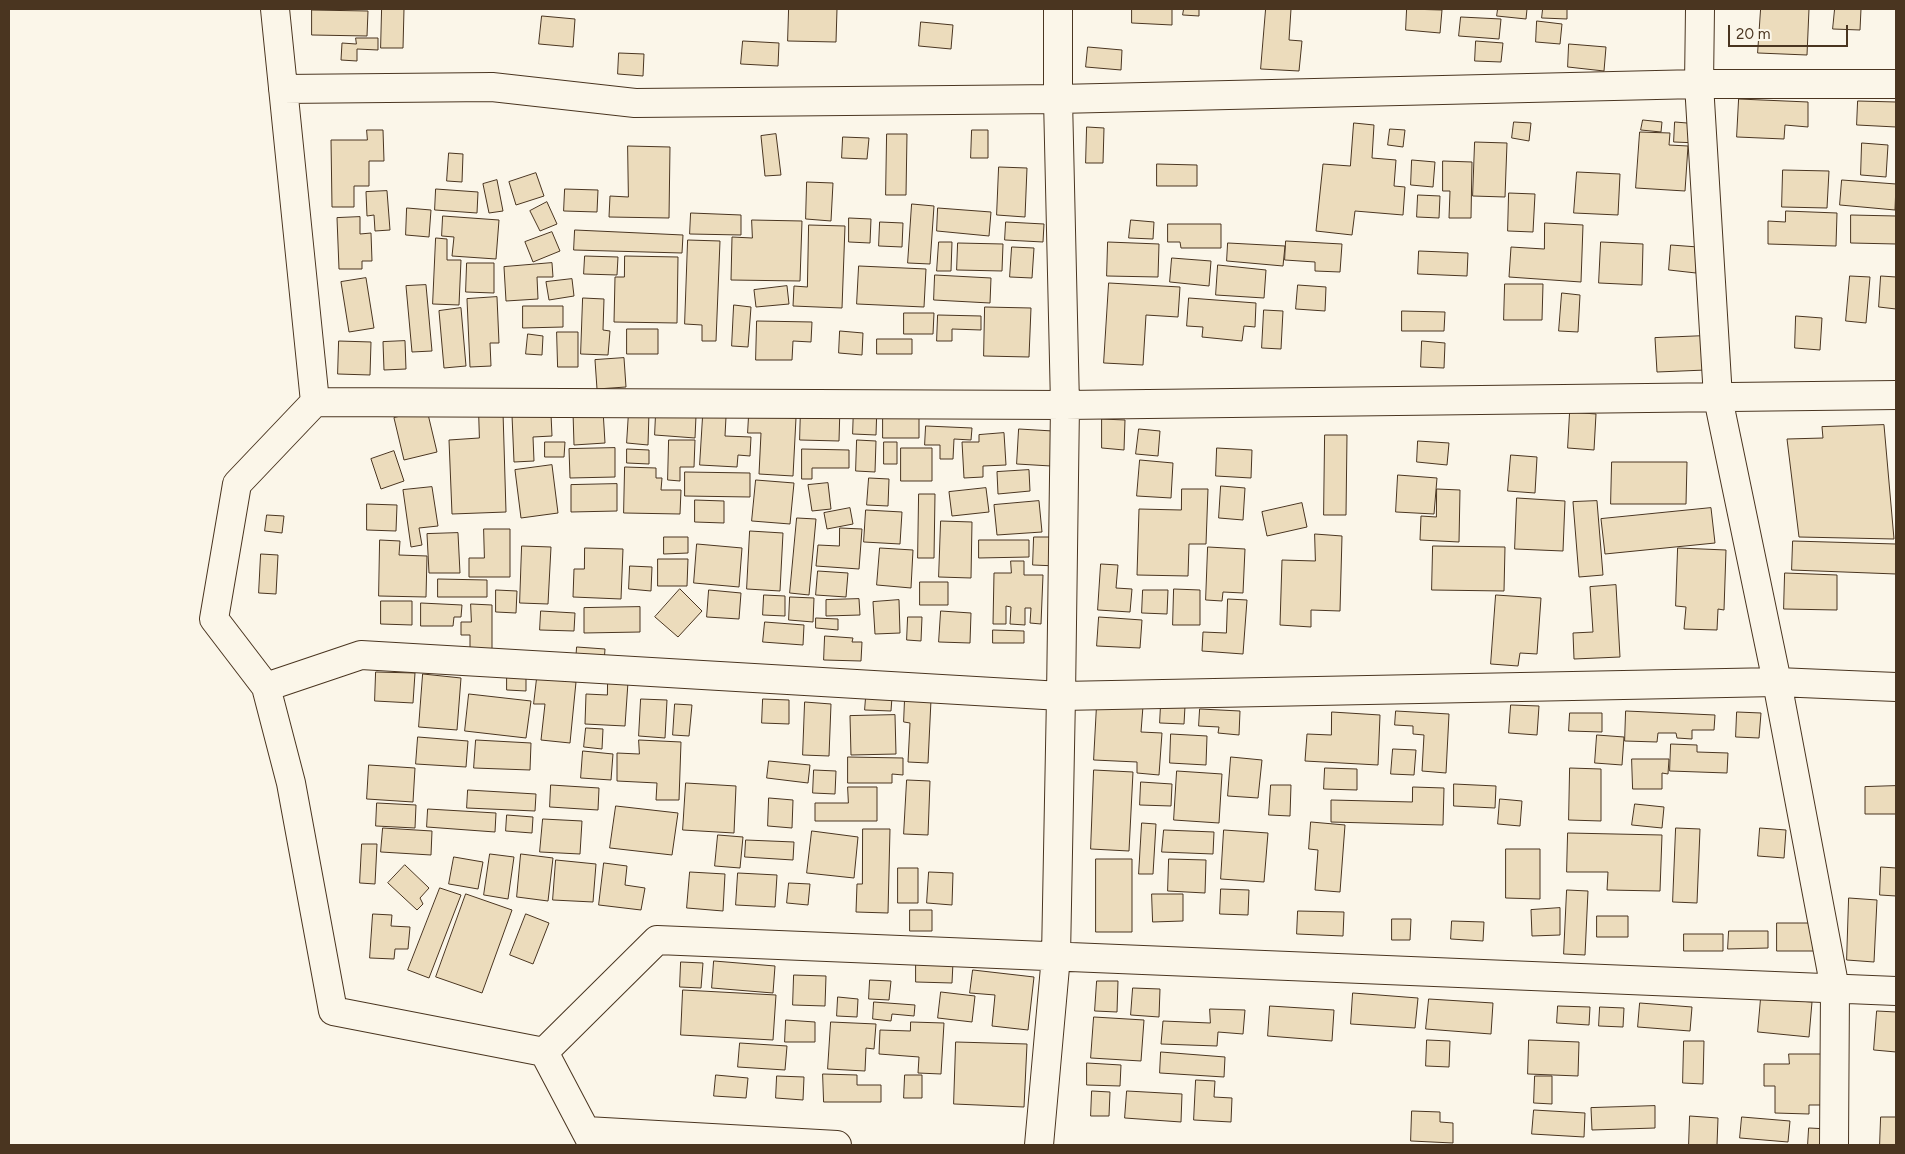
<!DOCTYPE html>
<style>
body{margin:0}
#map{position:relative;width:1905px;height:1154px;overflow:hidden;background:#fbf6e9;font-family:Figtree,sans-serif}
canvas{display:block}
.frame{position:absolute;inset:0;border:10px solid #4a3520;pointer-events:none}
.scale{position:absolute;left:1728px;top:25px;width:120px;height:22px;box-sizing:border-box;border:2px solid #4a3520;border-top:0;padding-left:6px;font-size:15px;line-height:18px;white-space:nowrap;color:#4a3520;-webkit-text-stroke:4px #fbf6e9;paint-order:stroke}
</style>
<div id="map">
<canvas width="1905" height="1154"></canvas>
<div class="frame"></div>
<div class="scale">20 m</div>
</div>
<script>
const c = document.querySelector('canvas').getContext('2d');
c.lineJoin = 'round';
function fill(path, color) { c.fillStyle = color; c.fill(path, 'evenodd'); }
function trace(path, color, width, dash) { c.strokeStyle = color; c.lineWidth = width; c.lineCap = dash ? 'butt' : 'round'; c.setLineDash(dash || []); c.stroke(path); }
const building = new Path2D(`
 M382,9H404L403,48H381Z
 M789,9H837L836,42L788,41Z
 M1132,9H1172V25L1132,23Z
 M1184,9H1199V16L1183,15Z
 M1266,9H1291L1289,40L1302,41L1299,71L1261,69Z
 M1407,9L1442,10L1440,33L1406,30Z
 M1498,9H1527L1526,19L1497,16Z
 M1543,9H1567V19L1542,18Z
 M1761,9H1809L1807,55L1758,53Z
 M1835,9H1861L1860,30L1833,29Z
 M312,10L368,11L367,36L312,35Z
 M542,16L575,19L573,47L539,44Z
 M1461,17L1501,19L1499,39L1459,36Z
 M1537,21L1562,24L1560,44L1536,42Z
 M921,22L953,25L951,49L919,46Z
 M356,38H378V50L357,49V61L341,60L342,43L356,44Z
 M743,41L779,43L778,66L741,64Z
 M1476,41L1503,43L1501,62L1475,61Z
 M1569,44L1606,47L1604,71L1568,67Z
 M1088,47L1122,50L1121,70L1086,67Z
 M619,53L644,54L643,76L618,74Z
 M1739,99L1808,102V127L1785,125L1784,139L1737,137Z
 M1858,101L1896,102V127L1857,125Z
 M1643,120L1662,122L1661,132L1641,130Z
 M1514,122L1531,123L1529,141L1512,138Z
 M1675,122L1699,124L1698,143L1674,142Z
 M1354,123L1374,125L1372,158L1396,160L1394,186L1405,187L1403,215L1355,211L1352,235L1316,231L1323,164L1350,166Z
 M1087,127L1104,128L1103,163H1086Z
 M1390,129L1405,130L1403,147L1388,145Z
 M367,130H383L384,161H369V186H354V207H332L331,140H367Z
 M972,130H988V158H971Z
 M1640,132L1670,133L1669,145L1688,146L1685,191L1636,188Z
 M776,134L781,175L765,176L761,136Z
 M887,134H907L906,195H886Z
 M843,137L869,138L867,159L842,158Z
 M1475,142L1507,143L1505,197L1473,196Z
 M1862,143L1888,145L1886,177L1861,175Z
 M628,146L670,147L669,218L609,217L610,196L628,197Z
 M449,153L463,154L462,182L447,181Z
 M1412,160L1435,162L1433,187L1411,185Z
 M1443,161L1472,162L1471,218H1449L1450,191H1443Z
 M1157,164L1197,165V186H1157Z
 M999,167L1027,168L1025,217L997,215Z
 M1783,170L1829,171L1827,208L1782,207Z
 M1577,172L1620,174L1618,215L1574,213Z
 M536,173L544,196L516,205L509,182Z
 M497,180L503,211L489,213L483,184Z
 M1842,180L1896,184L1895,210L1840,205Z
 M807,182L833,183L831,221L806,219Z
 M436,189L478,192L477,213L435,210Z
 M565,189L598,190L597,212L564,211Z
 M387,191L390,230L375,231L374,215L367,216L366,192Z
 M1509,193L1535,194L1533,232L1508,231Z
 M1418,195L1440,196L1439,218L1417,217Z
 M547,202L557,224L540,231L530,211Z
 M912,204L934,206L930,264L908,263Z
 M407,208L431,210L429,237L406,235Z
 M938,208L991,212L989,236L937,231Z
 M1786,211L1837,213L1836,246L1768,244V221L1785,222Z
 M691,213L741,215V235L690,234Z
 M1851,215L1896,216V244L1851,243Z
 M443,216L499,220L496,259L452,256L454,237L442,236Z
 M360,217V234L371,233L372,261H362V269H339L337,218Z
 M849,218L871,219L870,243L849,242Z
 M752,220L802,221L800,281L731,280L732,237L752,238Z
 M1131,220L1154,222L1153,239L1129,238Z
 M880,222L903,223L902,247L879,246Z
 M1006,222L1044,224L1043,242L1005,240Z
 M1545,223L1583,225L1581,282L1509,277L1511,247L1544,249Z
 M1168,224H1221V248H1181L1180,242H1168Z
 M809,225L845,226L842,308L793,306L794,286L807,287Z
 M575,230L683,235L682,253L574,250Z
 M552,232L560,251L533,262L525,242Z
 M436,238L447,239V260H461L459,305L433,304Z
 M688,240L720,241L716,341H702V325L685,324Z
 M1286,241L1342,244L1340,272L1315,271V262L1285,260Z
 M939,242H952L951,271H937Z
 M1108,242L1159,244L1158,277L1107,276Z
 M1601,242L1643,244L1642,285L1599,283Z
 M958,243L1003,244L1002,271L957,270Z
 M1228,243L1285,246L1283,266L1227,261Z
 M1671,245L1698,247L1696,273L1669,270Z
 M1012,247L1034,248L1032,278L1010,277Z
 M1419,251L1468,253L1467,276L1418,274Z
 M585,256L618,257L617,275L584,274Z
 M625,256L678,257L677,323L614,322L615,277H624Z
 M1172,258L1211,261L1209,286L1170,282Z
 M467,263H494V293L466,292Z
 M552,263L553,277H537L538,299L506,301L504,267Z
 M1218,265L1266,270L1264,298L1216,295Z
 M859,266L926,269L924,307L857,304Z
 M935,275L991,278L990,303L934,300Z
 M1850,276L1870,277L1866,323L1846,321Z
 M1881,276L1896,277V309L1879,307Z
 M366,278L374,328L349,332L341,282Z
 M572,279L574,296L549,300L546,282Z
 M1109,283L1180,287L1178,317L1146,315L1143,365L1104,363Z
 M1505,284H1543L1542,320H1504Z
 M426,285L432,351L412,352L406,286Z
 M1298,285L1326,287L1325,311L1296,309Z
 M787,286L789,304L756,307L754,290Z
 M1562,293L1580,295L1578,332L1559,331Z
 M497,297L499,343H490L491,366L470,367L467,299Z
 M583,298L604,299L603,330L610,331L608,355L581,354Z
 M1189,298L1256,303L1255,327L1244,326L1242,341L1202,337L1203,327L1187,326Z
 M734,305L751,307L748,347L732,346Z
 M523,306H563V327L523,328Z
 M985,307L1031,308L1029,357L984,356Z
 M461,308L466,366L444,368L439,311Z
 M1264,310L1283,311L1281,349L1262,348Z
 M1402,311L1445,312L1444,331H1402Z
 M904,313H934L933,334H904Z
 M938,315L981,316V330L952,329V341H937Z
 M1796,316L1822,318L1820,350L1795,348Z
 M757,321L812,322L811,342L793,341L792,360H756Z
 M627,329H658V354H627Z
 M840,331L863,333L862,355L839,353Z
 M557,332H578V367H558Z
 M528,334L543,336L542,355L526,354Z
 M1705,336L1706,370L1657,372L1655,338Z
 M877,339H912V354H877Z
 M339,341L371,342L370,375L338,374Z
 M405,341L406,369L384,370L383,342Z
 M1422,341L1445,343L1444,368L1421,367Z
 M624,358L626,387L597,389L595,360Z
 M801,405L840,406L839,441L800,440Z
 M854,405H877L876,435L853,434Z
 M427,410L437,452L404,460L394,418Z
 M603,410L605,443L574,445L573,412Z
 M629,411L649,412L648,445L627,443Z
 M479,412H503L506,512L452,514L449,440L479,438Z
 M1570,412L1596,414L1594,450L1568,448Z
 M656,413L696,416L695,438L655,435Z
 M551,414L552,436L533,437L534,461L514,462L512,415Z
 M749,415L796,418L793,476L759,474L761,433H748Z
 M703,416L726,417L725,436L751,437L750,456L738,455L737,467L700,465Z
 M883,416H919V438H883Z
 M1102,419L1125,420L1124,450L1102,448Z
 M1884,425L1894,539L1799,537L1787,439L1823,438L1822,427Z
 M926,426L972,428L971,440L954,439L953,459H940V445H925Z
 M1019,429L1053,431L1051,466L1017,464Z
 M1139,429L1160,431L1158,456L1136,454Z
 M1004,433L1006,465L983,466V477L964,478L962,442H979V435Z
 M1325,435H1347L1346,515H1324Z
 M669,440H695L694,467H680V481L668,480Z
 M857,440L876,441L875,472L856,471Z
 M1418,441L1449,443L1447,465L1417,462Z
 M545,442H565L564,457H545Z
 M884,442H897V464H884Z
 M615,448V477L570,478L569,449Z
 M901,448H932V481H901Z
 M1217,448L1252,450L1251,478L1216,476Z
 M627,449L649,450V464L627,463Z
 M802,449L849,450V468H812V479H802Z
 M394,451L404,481L381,489L371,459Z
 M1511,455L1537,457L1535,493L1508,491Z
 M1140,460L1173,463L1171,498L1137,496Z
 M1612,462H1687L1686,504H1611Z
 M552,465L558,513L521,518L515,470Z
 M625,467L656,468V478H662L661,490H681L680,514L624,513Z
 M1029,470L1030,491L998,494L997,472Z
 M685,472L750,473V497L685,496Z
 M1398,475L1437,478L1434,514L1396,512Z
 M869,478L889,479L888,506L867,505Z
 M756,480L794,483L790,524L752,521Z
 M828,483L831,509L812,511L808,485Z
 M617,484V511L571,512V485Z
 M1221,486L1245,488L1243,520L1219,518Z
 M432,487L438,526L419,528L422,545L411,547L403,490Z
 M986,488L989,512L952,516L949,492Z
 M1182,489H1208L1206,544H1189L1188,576L1137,575L1139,509L1181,510Z
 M1437,489L1460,490L1459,542L1420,540L1421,516L1436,517Z
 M919,494H935L934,558H918Z
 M1517,498L1565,501L1563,551L1515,549Z
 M695,500L724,501V523L695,522Z
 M1039,501L1042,532L997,535L994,505Z
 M1597,501L1603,575L1579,577L1573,502Z
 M1302,503L1307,527L1267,536L1262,512Z
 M367,504L397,505L396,531L367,530Z
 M850,508L853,524L827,529L824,513Z
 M1711,508L1715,543L1605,554L1601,519Z
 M866,510L902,512L900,544L864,542Z
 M267,515L284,516L282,533L265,531Z
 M797,518L816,519L809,595L790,593Z
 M941,521L972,522L971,578L939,577Z
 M840,528L862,529L859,569L816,566L818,545L839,546Z
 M484,529H510V577H469V558H484Z
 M750,531L783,533L780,591L747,589Z
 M458,533L460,573H429L427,534Z
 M1315,534L1342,536L1340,611L1311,610V627L1280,625L1282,560L1315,561Z
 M664,537H688V553L664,554Z
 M1034,537H1057V566L1033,565Z
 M380,540L400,541L399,555L427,556L426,597L379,596Z
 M979,540H1029V557L979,558Z
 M1793,541L1896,544V574L1792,570Z
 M697,544L742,548L739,587L694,583Z
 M522,546L551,547L548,604L520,603Z
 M1433,546L1505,547L1504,591L1432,590Z
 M1208,547L1245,549L1243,593L1223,592L1222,601L1206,600Z
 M585,548L623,549L621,599L573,597L574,569H584Z
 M880,548L913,550L911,588L877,585Z
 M1678,548L1726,550L1724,610L1718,609L1717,630L1684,629L1686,607L1676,606Z
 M261,554L278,555L276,594L259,593Z
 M658,559H688L687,586H658Z
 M1011,561H1024V575H1043L1041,624L1030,623L1031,608H1025V625L1010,624L1011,607L1006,606V624H993L994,573H1011Z
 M1101,564L1118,565L1116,588L1132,589L1130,612L1098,610Z
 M630,566L652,567L651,591L629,589Z
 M818,571L848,573L846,597L816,595Z
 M1785,573L1837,575V610L1784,609Z
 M438,579L487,580V597H438Z
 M920,582H948V605H920Z
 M1616,585L1620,657L1574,659L1573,633L1593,632L1590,587Z
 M680,589L702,611L678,637L655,617Z
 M1174,589L1200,590V625H1173Z
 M496,590L517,591L516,613L496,612Z
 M709,590L741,593L739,619L707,617Z
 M1143,590H1168L1167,614L1142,613Z
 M764,595L785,596V616L763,615Z
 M1496,595L1541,598L1537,654L1520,653L1518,666L1491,664Z
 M790,597L814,598L813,622L789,620Z
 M859,599L860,615L826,616V600Z
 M1228,599L1247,600L1243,654L1202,651L1203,632L1226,633Z
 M899,600L900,633L875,634L873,602Z
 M381,601H412V625L381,624Z
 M421,603L462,605L461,617H454L453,626H421Z
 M471,604L492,605V650H470V635H461V622H471Z
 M640,607V632L584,633V608Z
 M541,611L575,613L574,631L540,630Z
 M941,611L971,613L970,643L939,642Z
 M908,617H922L921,641L907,640Z
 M1099,617L1142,620L1140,648L1097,646Z
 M816,618L838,619V630L816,628Z
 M765,622L804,625L803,645L763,642Z
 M993,630L1024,631V643H993Z
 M825,636L853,638L852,642H862L861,661L824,660Z
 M577,647L605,649L604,663L576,661Z
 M376,672L415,673L413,703L375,701Z
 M423,674L461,678L457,730L419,727Z
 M507,674L526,675V691L507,690Z
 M537,678L576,682L570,743L541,740L545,704H534Z
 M608,681L628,682L625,726L585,724L586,694L607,695Z
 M469,694L531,701L526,738L465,731Z
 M866,697H892L891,711L865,710Z
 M905,698L931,700L928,763L908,762L910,723L904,722Z
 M641,699L667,700L665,738L639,736Z
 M763,699L789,700V724L762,723Z
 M805,702L831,704L829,756L803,755Z
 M675,704L692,705L689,736L673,735Z
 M1097,704L1143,706L1141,732L1162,733L1159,775L1137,773V762L1094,760Z
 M1161,704L1185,706L1184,724L1160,723Z
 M1511,705L1539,706L1537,735L1509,733Z
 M1200,709L1240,711L1239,735L1218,733L1219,727L1199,726Z
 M1396,711L1449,714L1446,773L1422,771L1424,735L1413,734V726L1395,725Z
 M1626,711L1715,715L1714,730H1692V739L1677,738L1676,733H1658L1657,742L1625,741Z
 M1332,712L1380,715L1378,765L1305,761L1307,734L1331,735Z
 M1737,712L1761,713L1759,738L1736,737Z
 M1570,713H1602V732L1569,731Z
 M895,715L896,754L851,755L850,716Z
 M586,728L603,729L602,749L584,747Z
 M1171,734L1207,736L1206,765L1170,763Z
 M1597,735L1624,737L1622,765L1595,763Z
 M418,737L468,741L466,767L416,764Z
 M476,740L531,743L530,770L474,768Z
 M639,740L681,742L679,800H656L657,783L617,781V753L639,754Z
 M1671,744L1697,745V752L1728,753L1727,773L1670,771Z
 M1393,749L1416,750L1414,775L1391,774Z
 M583,751L613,754L611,780L581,778Z
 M848,757L903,758V775L892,774V783H848Z
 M1231,757L1262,760L1258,798L1228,796Z
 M1632,759H1669L1668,774L1662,773V789H1633Z
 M769,761L810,765L808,783L767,778Z
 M369,765L415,768L413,802L367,799Z
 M1325,768L1357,769V790L1324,789Z
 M1570,768L1601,769V821L1569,820Z
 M814,770L836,771L835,794L813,793Z
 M1094,770L1133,772L1129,851L1091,849Z
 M1177,771L1222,774L1219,823L1174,820Z
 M907,780L930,781L928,835L904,834Z
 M1141,782L1172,784L1171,806L1140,805Z
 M686,783L736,786L734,833L683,830Z
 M1454,784L1496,786L1495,808L1454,806Z
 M551,785L599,788L598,810L550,807Z
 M1271,785H1291L1290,816L1269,815Z
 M1896,786V814H1865V787Z
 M848,787H877V821H815V803H848Z
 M1413,787L1444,788L1443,825L1331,822V800L1412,802Z
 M468,790L536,794L535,811L467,808Z
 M769,798L793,800L792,828L768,826Z
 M1500,799L1522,801L1520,826L1498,824Z
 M377,803L416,805L415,828L376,826Z
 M1635,804L1664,807L1662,828L1632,825Z
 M616,806L678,813L672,855L610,848Z
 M428,809L496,813L495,832L427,827Z
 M507,815L533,817L532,833L506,831Z
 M543,819L582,821L580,854L540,852Z
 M1311,822L1345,825L1340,892L1315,890L1318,850L1309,849Z
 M1142,823L1156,824L1153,874H1139Z
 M383,828L432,831L431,855L381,852Z
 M1676,828L1700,829L1697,903L1673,902Z
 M1760,828L1786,830L1784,858L1758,856Z
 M863,829H890L888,913L856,912L857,884H862Z
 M1164,830L1214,832L1213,854L1162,852Z
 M1224,830L1268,833L1264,882L1221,879Z
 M812,831L858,837L854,878L807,873Z
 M1568,833L1662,835L1660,891L1607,890L1608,872H1567Z
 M718,835L743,837L740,868L715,866Z
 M746,840L794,842L793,860L745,857Z
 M362,844H377L375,884L360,883Z
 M1506,849H1540V899L1506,898Z
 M490,854L514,857L508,899L484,895Z
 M521,854L553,858L548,901L517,897Z
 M454,857L483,862L478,889L449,884Z
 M1096,859H1132V932H1096Z
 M1169,859L1206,860L1205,893L1168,891Z
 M556,860L596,864L593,902L553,900Z
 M604,863L627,866L625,885L645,888L641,910L599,905Z
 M405,865L429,888L420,898L423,904L417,910L388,883Z
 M1881,867L1896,868V896L1880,895Z
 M898,868H918V903H898Z
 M690,872L725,874L723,911L687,908Z
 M929,872L953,873L952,905L927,903Z
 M738,873L777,875L775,907L736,905Z
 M789,883L810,884L808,905L787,903Z
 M440,888L461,895L429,978L408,970Z
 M1221,889L1249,890L1248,915L1220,914Z
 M1567,890L1588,891L1585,955L1564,954Z
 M466,894L512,910L482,993L436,977Z
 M1152,894H1183V921L1153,922Z
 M1849,898L1877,900L1874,962L1847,960Z
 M1560,908V935L1532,936L1531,910Z
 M910,910H932V931H910Z
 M1298,911L1344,912L1343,936L1297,934Z
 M373,914L392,915L391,926L410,927L408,949H395L394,959L370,958Z
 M526,914L549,923L533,964L510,955Z
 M1597,916H1628V937H1597Z
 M1392,919H1411L1410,940H1392Z
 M1452,921L1484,922L1483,941L1451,939Z
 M1777,923H1817V951H1777Z
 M1729,931H1768V948L1728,949Z
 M1684,934H1723V951H1684Z
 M714,961L775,966L773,993L712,988Z
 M916,961L953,962L952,983L916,982Z
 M681,962L703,963L701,988L680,987Z
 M973,970L1034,977L1028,1030L992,1026L995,995L970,993Z
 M794,975L826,976L825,1006L793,1005Z
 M870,980L891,981L889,1000L869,999Z
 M1097,981H1118L1117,1012L1095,1011Z
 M1133,988L1160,989L1159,1017L1131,1015Z
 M683,990L776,995L773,1040L681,1035Z
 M941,992L975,996L972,1022L938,1018Z
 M1353,993L1418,998L1415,1028L1351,1024Z
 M838,997L858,999L857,1017L837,1016Z
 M1761,998L1812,1002L1809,1037L1758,1032Z
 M1429,999L1493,1003L1491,1034L1426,1029Z
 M874,1002L915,1005L914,1016L892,1014L891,1021L873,1019Z
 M1640,1003L1692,1007L1690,1031L1638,1027Z
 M1270,1006L1334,1010L1332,1041L1268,1036Z
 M1558,1006L1590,1007L1589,1025L1557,1023Z
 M1600,1007L1624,1008L1623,1027L1599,1026Z
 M1210,1009L1245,1010L1243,1034L1218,1032L1217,1046L1161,1044L1163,1021L1210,1023Z
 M1877,1011L1896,1012V1052L1874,1050Z
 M1094,1017L1144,1020L1141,1061L1091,1058Z
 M786,1020L815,1022V1042H785Z
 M831,1022L876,1024L874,1049L866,1048L865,1071L828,1069Z
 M911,1022L944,1023L941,1074L918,1073L919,1057L879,1054L880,1030L910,1031Z
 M1427,1040L1450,1041L1449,1067L1426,1066Z
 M1529,1040L1579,1042L1578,1076L1528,1074Z
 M1684,1041H1704L1703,1084L1683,1083Z
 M956,1042L1027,1044L1024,1107L954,1104Z
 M740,1043L787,1046L785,1070L738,1067Z
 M1161,1052L1225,1057L1224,1077L1160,1073Z
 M1789,1054H1824L1823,1105H1809V1114L1775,1113V1086H1764V1064H1789Z
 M1087,1063L1121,1065L1120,1086L1087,1085Z
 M823,1074L857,1075V1085H881V1102H824Z
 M716,1075L748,1078L746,1098L714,1096Z
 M905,1075H922V1098H904Z
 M777,1076L804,1077L803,1100L776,1098Z
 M1535,1076H1552V1104L1534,1103Z
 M1196,1080L1215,1081L1214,1097L1232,1098L1231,1122L1194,1120Z
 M1092,1091L1110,1092L1109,1116H1091Z
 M1127,1091L1182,1094L1181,1122L1125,1118Z
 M1655,1106V1128L1592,1130L1591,1108Z
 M1534,1110L1585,1113L1584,1137L1532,1134Z
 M1412,1111L1440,1112V1122L1453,1123V1143L1411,1141Z
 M1690,1116L1718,1118L1717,1145H1689Z
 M1742,1117L1790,1121L1788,1142L1740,1138Z
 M1881,1117H1896V1145H1880Z
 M1809,1128L1829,1129L1828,1145H1808Z`);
const street = new Path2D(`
 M275,9L315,402L237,484L214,619L266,687L291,783L333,1011L544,1052L593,1145
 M1700,9L1699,84L1718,398L1777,682L1835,989L1834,1145
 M283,89L492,87L635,103L1058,99L1699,84H1896
 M315,402L1065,405L1896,395
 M266,687L361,655L1061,696L1777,682L1896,687
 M544,1052L657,940L1896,991
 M586,1131L837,1145
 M1039,1145L1056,956L1061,696L1065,405L1058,99V9`);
fill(building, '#ecdcbc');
trace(building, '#4a3520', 1);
trace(street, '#4a3520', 30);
trace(street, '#fbf6e9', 28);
</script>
